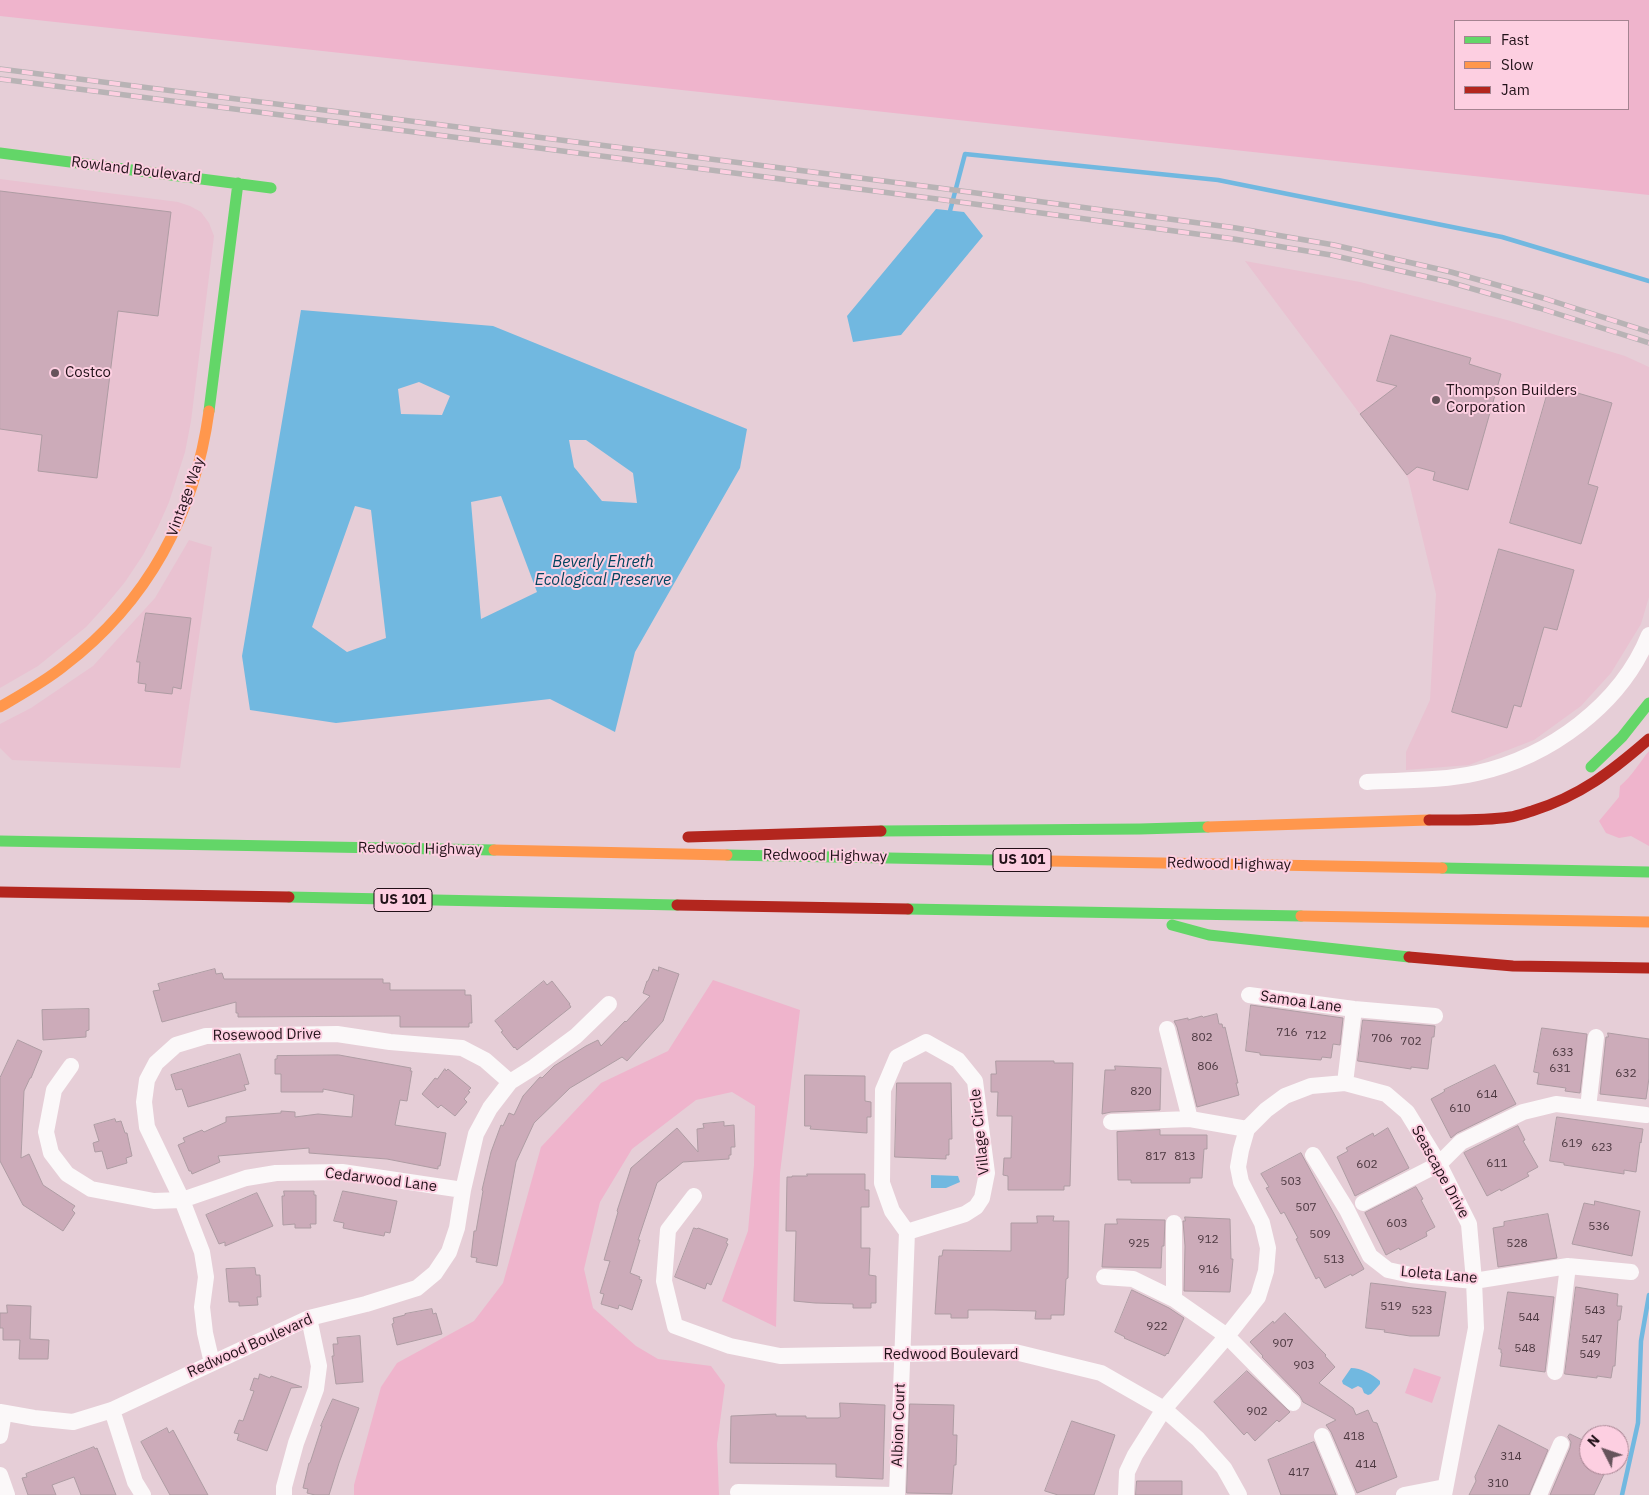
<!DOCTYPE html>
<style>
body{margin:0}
#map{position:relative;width:1649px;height:1495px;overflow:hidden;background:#e6ced7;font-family:"IBM Plex Sans",sans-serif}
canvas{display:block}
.legend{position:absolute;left:1454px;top:20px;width:175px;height:90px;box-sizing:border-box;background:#fdcfe1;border:1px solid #a58391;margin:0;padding:6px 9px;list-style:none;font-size:15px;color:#211118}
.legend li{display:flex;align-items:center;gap:10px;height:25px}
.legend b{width:25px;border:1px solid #a58391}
.north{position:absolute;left:1579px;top:1425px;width:50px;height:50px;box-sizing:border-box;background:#fdcfe1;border:1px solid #a58391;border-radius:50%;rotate:311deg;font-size:14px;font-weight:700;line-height:20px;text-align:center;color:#211118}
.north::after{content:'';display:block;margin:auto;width:18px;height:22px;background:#66535b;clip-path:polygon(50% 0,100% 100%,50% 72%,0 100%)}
</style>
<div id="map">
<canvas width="1649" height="1495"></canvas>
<ul class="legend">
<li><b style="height:6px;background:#63d668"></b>Fast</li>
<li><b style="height:6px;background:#ff974d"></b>Slow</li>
<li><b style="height:6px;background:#b3261e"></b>Jam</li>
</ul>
<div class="north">N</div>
</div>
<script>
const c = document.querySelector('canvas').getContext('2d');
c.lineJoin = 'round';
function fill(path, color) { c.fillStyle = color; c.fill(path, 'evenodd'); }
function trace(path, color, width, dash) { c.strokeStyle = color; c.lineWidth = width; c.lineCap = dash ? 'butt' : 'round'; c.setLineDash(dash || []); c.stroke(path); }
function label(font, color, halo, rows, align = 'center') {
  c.font = font + ' "IBM Plex Sans",sans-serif'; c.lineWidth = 4; c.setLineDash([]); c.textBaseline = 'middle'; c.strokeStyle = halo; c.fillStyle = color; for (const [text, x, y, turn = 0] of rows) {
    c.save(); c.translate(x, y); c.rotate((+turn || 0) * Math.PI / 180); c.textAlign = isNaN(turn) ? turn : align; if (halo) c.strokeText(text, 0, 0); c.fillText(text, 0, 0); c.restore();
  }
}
const built = new Path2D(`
 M0,179L178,202L190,206L201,212L209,223L214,236L191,421L185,452L169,502L158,527L143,555L125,582L106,605L86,627L38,666L0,688Z
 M1245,261L1360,282L1507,320L1625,356L1649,367V597L1641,624L1611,673L1581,706L1534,740L1469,765L1406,770V752L1430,700L1436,594L1408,478Z
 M189,540L212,547L180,768L12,760L0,748V724L31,708L93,666L155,598Z`);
const green = new Path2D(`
 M0,0H1649V195L0,16ZM1628,21V109H1455V21Z
 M1649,751V846L1631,836L1619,838L1606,833L1599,821L1619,797L1620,786C1632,776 1639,763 1649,751Z
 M713,980L800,1010L780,1173L776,1327L722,1301L748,1231L754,1165L755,1106L732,1092L696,1100L632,1149L600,1202L584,1269L593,1308L636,1346L658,1359L711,1366L725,1385L717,1444L719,1495H354V1485L381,1387L397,1363L474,1321L503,1283L541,1147L601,1083L668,1051Z
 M1414,1368L1441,1377L1432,1403L1405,1393Z`);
const water = new Path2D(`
 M936,209L964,212L983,236L901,335L853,342L847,316Z
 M301,310L493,326L747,429L740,468L635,652L615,732L550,699L336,723L250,710L242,656ZM419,382L450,396L442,415L401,414L398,389ZM569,440H586L633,473L637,503L602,501L574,467ZM501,496L537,592L481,619L471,502ZM355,506L371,510L386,638L347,652L312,627Z
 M931,1175L958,1176L960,1182L946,1188H931Z
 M1351,1368C1361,1368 1372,1374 1380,1381V1384L1371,1394L1368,1395L1364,1393L1362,1388L1358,1386L1352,1389L1343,1384L1342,1381Z`);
const stream = new Path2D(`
 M950,211L965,154L1218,180L1502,237L1649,281
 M1622,1495L1638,1423L1641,1341L1649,1295`);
const building = new Path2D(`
 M0,191L171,212L158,316L118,311L97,478L38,471L42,435L0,429Z
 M1391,335L1471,358L1469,364L1501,374L1468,490L1433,480L1435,472L1417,467L1407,475L1360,414L1397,386L1377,381Z
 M1550,385L1612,403L1588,484L1598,487L1581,544L1510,523Z
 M1499,549L1574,570L1557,630L1544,627L1521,707L1514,705L1507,728L1452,712Z
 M146,613L191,618L181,689L173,687L172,694L145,691L146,684L138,683L140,662H137Z
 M659,967L679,974L663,1021L627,1061L622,1057L570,1088L534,1123L516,1162L497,1266L476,1262L477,1258L471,1257L474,1231H476L483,1191L482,1190L491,1152L501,1125L503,1126L509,1113L514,1115L523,1096L540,1077L542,1078L554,1066L586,1046L598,1040L601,1046L625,1021L626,1022L650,996L643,993L647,981H648L653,969L658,971Z
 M215,969L216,974L222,973L224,979H383V983H390V990H465V995H471L472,1023H469V1027H400V1016L238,1017V1013H236V1002L162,1022L153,991L160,990L158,984Z
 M544,981L547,985L552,981L570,1004H569L571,1007L517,1050L515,1047L514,1048L501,1032L503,1031L495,1021Z
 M1251,1005L1343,1018L1340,1045L1333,1044L1331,1058L1322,1057L1321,1060L1260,1055V1053L1246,1051Z
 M89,1009V1030L86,1031V1037L43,1040L42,1010Z
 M1217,1014L1219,1024H1222L1223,1028L1225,1027L1238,1083H1236L1239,1095L1197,1107L1177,1027L1174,1021L1188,1018V1020L1202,1016L1203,1017Z
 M1363,1020L1435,1026L1434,1037H1432L1428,1069L1411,1067V1069L1358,1061Z
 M1542,1028L1587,1034L1580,1093L1565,1091L1566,1088L1537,1084L1539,1073L1534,1072Z
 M1608,1033L1649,1039V1078L1646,1099L1600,1094L1606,1037H1608Z
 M18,1040L42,1051L31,1078H30L24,1091L21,1158L29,1154L43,1185L75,1206L72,1210L75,1213L63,1231L23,1205L0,1161V1078Z
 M240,1054L249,1084L244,1085L246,1090L188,1107L182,1089L176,1090L171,1075Z
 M339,1055L411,1068L410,1071H412L407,1101L400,1100L395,1125L446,1133L440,1166H438V1169L387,1159L309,1153V1148L218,1156L220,1162L192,1174L191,1171H189L178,1145L185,1142L183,1138L202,1130L204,1132L226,1122V1117L281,1113V1111L295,1112V1117L318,1114L352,1117L354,1095L323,1089V1092H281V1074H275V1059H277V1056Z
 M996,1061H1054V1063H1073L1070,1186H1064V1190H1008V1176L1003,1175L1004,1158H1011L1012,1116H997L998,1092H991V1074H996Z
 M1495,1065L1516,1104L1457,1133L1451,1138L1431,1099L1442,1093L1445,1091L1444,1090Z
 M1115,1066L1161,1068L1160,1110L1111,1112L1102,1114L1105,1070H1115Z
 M445,1069L446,1071L448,1069L471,1088L468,1091L470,1092L464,1099L467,1102L455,1116L441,1105L438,1108L422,1094L435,1078L437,1079Z
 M805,1075L865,1076V1101L871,1102V1117H867V1133L810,1129L811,1126H805Z
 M897,1083H951L952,1139H949V1155H946V1159L895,1157Z
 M1557,1117L1643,1129L1641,1143L1640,1142L1636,1172L1624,1170V1174L1564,1165V1163L1550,1161Z
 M115,1119L116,1122L121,1121L125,1133H127L132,1156L126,1158L127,1163L107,1169L102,1151L95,1152L93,1143L99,1141L94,1125Z
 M724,1122V1126L734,1125L735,1147H731V1155H729V1159L683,1162L657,1183L638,1240H640L630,1273L640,1277L639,1279L642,1280L632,1310L619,1305L618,1309L601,1304L604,1294L600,1293L610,1261L604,1260L618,1212L617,1211L631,1168L677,1128L698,1152L697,1129L704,1128L703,1124Z
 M1518,1126L1525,1140L1523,1141L1538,1167L1527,1173L1529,1176L1501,1191L1500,1189L1487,1196L1464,1153Z
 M1388,1128L1409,1168L1355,1196L1337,1157L1348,1151L1346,1148L1373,1133L1374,1136Z
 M1160,1130V1135H1207V1149H1204L1202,1178H1190V1183H1131V1180H1118L1117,1132Z
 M1301,1153L1364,1269L1352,1276L1351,1274L1325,1288L1319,1277L1316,1279L1296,1239L1298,1238L1284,1212L1281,1214L1266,1188L1269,1187L1261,1174Z
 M807,1174H865V1190H869V1207H861V1248H870L869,1275L876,1276V1303H871V1308H853V1304L815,1303L794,1301L796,1231H786L787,1177H792V1176H807Z
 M1416,1187L1423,1199L1421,1200L1435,1227L1426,1232L1427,1236L1400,1250L1399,1248L1386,1255L1365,1213Z
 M284,1191H314V1195H316V1224H310L311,1228H295V1224L283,1225L282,1196H284Z
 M343,1191L397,1201L390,1233L385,1232L384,1236L357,1231L343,1228L344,1223L334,1221Z
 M257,1193L273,1226L225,1246V1242L219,1244L206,1215Z
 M1595,1201L1640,1211L1632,1256L1572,1244L1584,1203L1594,1205Z
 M1548,1214L1557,1258L1498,1267L1493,1228L1504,1226V1222Z
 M1037,1216H1054L1053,1221H1069L1068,1278L1066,1279L1064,1315H1051V1319H1035L1036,1311L993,1310H968V1318H951V1314H935L939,1256H942L943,1250L1011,1251V1223H1037Z
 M1185,1217L1230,1219L1231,1259H1233L1230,1292L1184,1291L1185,1246L1183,1221H1185Z
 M1117,1219L1165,1220L1164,1246H1162L1161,1268L1102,1267L1105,1224H1117Z
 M694,1228L697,1229L698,1228L728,1239L726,1243L728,1244L711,1285L707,1283L705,1289L675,1277Z
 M255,1268L256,1275H260L261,1297H257L258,1305L239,1306V1302H229L226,1269Z
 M1371,1283L1446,1292L1439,1336H1410L1384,1332L1385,1330L1366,1328Z
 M1576,1287L1618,1294L1617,1306H1622L1620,1320H1618L1615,1366H1613L1611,1378L1597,1376V1378L1565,1374Z
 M1132,1290L1169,1308L1184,1318L1168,1354L1167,1353L1165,1356L1124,1338L1125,1337L1115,1332Z
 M1508,1292L1554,1297L1545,1372L1500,1366L1502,1353H1501V1349H1499Z
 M7,1305L31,1306L30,1339L49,1340L48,1359H19L20,1340H3V1328H0V1313H7Z
 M432,1309L433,1314L436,1313L442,1334L397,1345L392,1324L394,1323L393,1318L405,1315V1314Z
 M1285,1313L1326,1355L1325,1356L1335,1367L1319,1383L1353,1408L1356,1415L1368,1410L1373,1422L1377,1423L1397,1477L1357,1493L1331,1432L1326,1425L1336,1420L1303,1402L1300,1396L1262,1357L1263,1356L1250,1342L1273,1321L1274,1323Z
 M360,1336L363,1382L336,1384L332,1356H334L333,1344H338L337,1338Z
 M1247,1371L1290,1412L1279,1422L1277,1420L1255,1441L1247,1432L1244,1435L1214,1402Z
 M260,1374L270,1378L271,1376L302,1387L291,1388L267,1451L237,1440L239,1434L234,1433L239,1420L243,1421L254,1391L250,1390L254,1378L258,1379Z
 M333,1399L359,1408L339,1463L329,1495H315L307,1493L308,1489L303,1488L309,1463H310L322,1426H321Z
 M840,1403L885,1405L883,1479L836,1477V1464L730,1463L731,1416L776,1414V1416H806V1418H838L840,1417Z
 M910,1404L954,1405L953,1435H957L956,1465H954L952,1494L907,1493Z
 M1072,1421L1115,1435L1094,1495H1058L1045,1491Z
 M1499,1425L1548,1450L1529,1495H1469L1476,1481L1475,1477Z
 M167,1428L169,1433L173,1430L208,1495H170L141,1442Z
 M1570,1434L1589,1443V1465H1601L1607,1468L1594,1495H1550L1570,1448L1571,1442L1568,1437Z
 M1314,1442L1336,1495H1281L1268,1460Z
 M94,1447L95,1449L97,1448L116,1495H81L74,1477L52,1485L56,1495H28L22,1478L27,1477L26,1474Z
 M1137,1481H1182V1495H1136Z`);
const street = new Path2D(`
 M1367,782C1404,780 1442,781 1477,773C1549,757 1621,705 1649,635
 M1249,995L1354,1009L1435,1016
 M1167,1029L1190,1119
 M71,1066L54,1090L46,1132L51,1153L67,1174L91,1189L154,1201L182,1200L246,1178L276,1173L342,1172L463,1190
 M1345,1083L1354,1009
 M1588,1108L1596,1037
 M1111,1122L1190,1119L1247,1129
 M1313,1155L1347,1210L1370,1256L1388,1270L1411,1275L1474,1281L1568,1266L1631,1272
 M694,1196L668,1230L664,1281L675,1326L730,1346L780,1356L1015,1352L1101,1373L1164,1409L1198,1439L1224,1468L1239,1495
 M1363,1203L1439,1164L1461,1142L1523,1112L1556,1104L1646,1115
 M1174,1223V1299L1227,1336L1293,1403
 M1104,1277L1133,1279L1174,1299
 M212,1363L205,1333L202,1307L206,1277L202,1252L182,1200L147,1127L144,1102L147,1080L156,1063L176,1045L206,1036L337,1034L390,1042L462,1048L485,1060L510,1082
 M1555,1372L1568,1266
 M112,1410L135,1482L143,1495
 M0,1412L34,1418L73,1422L112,1410L309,1318L366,1304L417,1288L435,1273L449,1252L457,1228L463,1190L476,1134L490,1108L510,1082L534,1067L576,1036L609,1004
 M0,1436L4,1413
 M1322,1436L1347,1495
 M0,1475L7,1495
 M738,1492L895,1495
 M284,1495V1487L296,1443L316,1389L319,1366L309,1318
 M897,1495L907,1232L892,1211L882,1183L883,1090L897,1057L926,1042L958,1060L975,1081L987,1173L982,1198L976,1207L965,1214L907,1232
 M1126,1495L1127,1472L1135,1455L1164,1409L1227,1336L1258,1297L1266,1271L1268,1248L1262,1223L1241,1182L1238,1167L1241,1150L1247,1129L1266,1110L1285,1096L1311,1086L1345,1083L1386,1094L1407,1112L1439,1164L1469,1224L1474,1281L1476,1328L1444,1495
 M1404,1495L1445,1487
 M1539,1495L1561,1444`);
const fast = new Path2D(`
 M0,153L271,188
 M209,411L238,183
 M1591,767L1622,737L1649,703
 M881,831L1140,829L1208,827
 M0,841L494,850
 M727,855L1049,861
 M1442,868L1649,872
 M289,897L677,905
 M908,909L1301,916
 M1172,925L1209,935L1409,957`);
const slow = new Path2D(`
 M0,707C22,694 44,682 64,666C148,602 195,514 209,411
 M1208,827L1429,820
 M494,850L727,855
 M1049,861L1442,868
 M1301,916L1649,922`);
const jam = new Path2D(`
 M1429,820C1456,820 1483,821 1510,817C1517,816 1525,813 1532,811C1580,796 1611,772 1649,739
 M688,837L881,831
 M0,892L289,897
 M677,905L908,909
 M1409,957L1513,966L1649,968`);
const rail = new Path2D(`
 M0,69L939,188L1236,228L1334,245L1451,272L1543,298L1649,332
 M0,79L937,199L1234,239L1331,255L1449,282L1539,308L1649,343`);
const markers = [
 [55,373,5,"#66535b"],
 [1436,400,5,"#66535b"]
];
const numberNames = [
 ["716",1287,1033],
 ["712",1316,1036],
 ["802",1202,1038],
 ["706",1382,1039],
 ["702",1411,1042],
 ["633",1563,1053],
 ["806",1208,1067],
 ["631",1560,1069],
 ["632",1626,1074],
 ["820",1141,1092],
 ["614",1487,1095],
 ["610",1460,1109],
 ["619",1572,1144],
 ["623",1602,1148],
 ["817",1156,1157],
 ["813",1185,1157],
 ["611",1497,1164],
 ["602",1367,1165],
 ["503",1291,1182],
 ["507",1306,1208],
 ["603",1397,1224],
 ["536",1599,1227],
 ["509",1320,1235],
 ["912",1208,1240],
 ["925",1139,1244],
 ["528",1517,1244],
 ["513",1334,1260],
 ["916",1209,1270],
 ["519",1391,1307],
 ["523",1422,1311],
 ["543",1595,1311],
 ["544",1529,1318],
 ["922",1157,1327],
 ["547",1592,1340],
 ["907",1283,1344],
 ["548",1525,1349],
 ["549",1590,1355],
 ["903",1304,1366],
 ["902",1257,1412],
 ["418",1354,1437],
 ["314",1511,1457],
 ["414",1366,1465],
 ["417",1299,1473],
 ["310",1498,1484]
];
const shields = [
 [1022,860,58],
 [403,900,58]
];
const shieldNames = [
 ["US 101",1022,860],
 ["US 101",403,900]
];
const streetNames = [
 ["Rowland Boulevard",136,170,7],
 ["Vintage Way",186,497,-70],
 ["Redwood Highway",420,849,1],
 ["Redwood Highway",825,856,1],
 ["Redwood Highway",1229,864,1],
 ["Samoa Lane",1301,1002,8],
 ["Rosewood Drive",267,1035,-1],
 ["Village Circle",980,1132,-96],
 ["Seascape Drive",1440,1172,61],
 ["Cedarwood Lane",381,1180,7],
 ["Loleta Lane",1439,1275,5],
 ["Redwood Boulevard",250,1346,-24],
 ["Redwood Boulevard",951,1355],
 ["Albion Court",899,1425,-88]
];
const poiNames = [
 ["Costco",65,373],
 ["Thompson Builders",1446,391],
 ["Corporation",1446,408]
];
const waterNames = [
 ["Beverly Ehreth",603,562],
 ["Ecological Preserve",603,580]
];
fill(built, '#e9c2d1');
fill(green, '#efb4cc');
fill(water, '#71b8e0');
trace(stream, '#71b8e0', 4.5);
fill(building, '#ccabb9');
trace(building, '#ae9ca3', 1);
trace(street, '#fbf8f9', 16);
trace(fast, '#63d668', 11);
trace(slow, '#ff974d', 11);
trace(jam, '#b3261e', 11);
trace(rail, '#b8b3b5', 5.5);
trace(rail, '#fdcfe1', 4, [11]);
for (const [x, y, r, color] of markers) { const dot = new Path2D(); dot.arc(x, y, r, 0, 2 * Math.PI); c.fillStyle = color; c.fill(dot); trace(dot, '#fdcfe1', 2); }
label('12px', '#4c3840', null, numberNames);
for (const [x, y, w] of shields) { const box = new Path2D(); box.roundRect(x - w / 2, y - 11.5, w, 23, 4); c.fillStyle = '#fdcfe1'; c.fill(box); trace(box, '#211118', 1); }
label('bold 14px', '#211118', null, shieldNames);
label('15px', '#211118', '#fdcfe1', streetNames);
label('15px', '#211118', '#fdcfe1', poiNames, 'left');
label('italic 16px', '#01445f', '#fdcfe1', waterNames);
</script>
